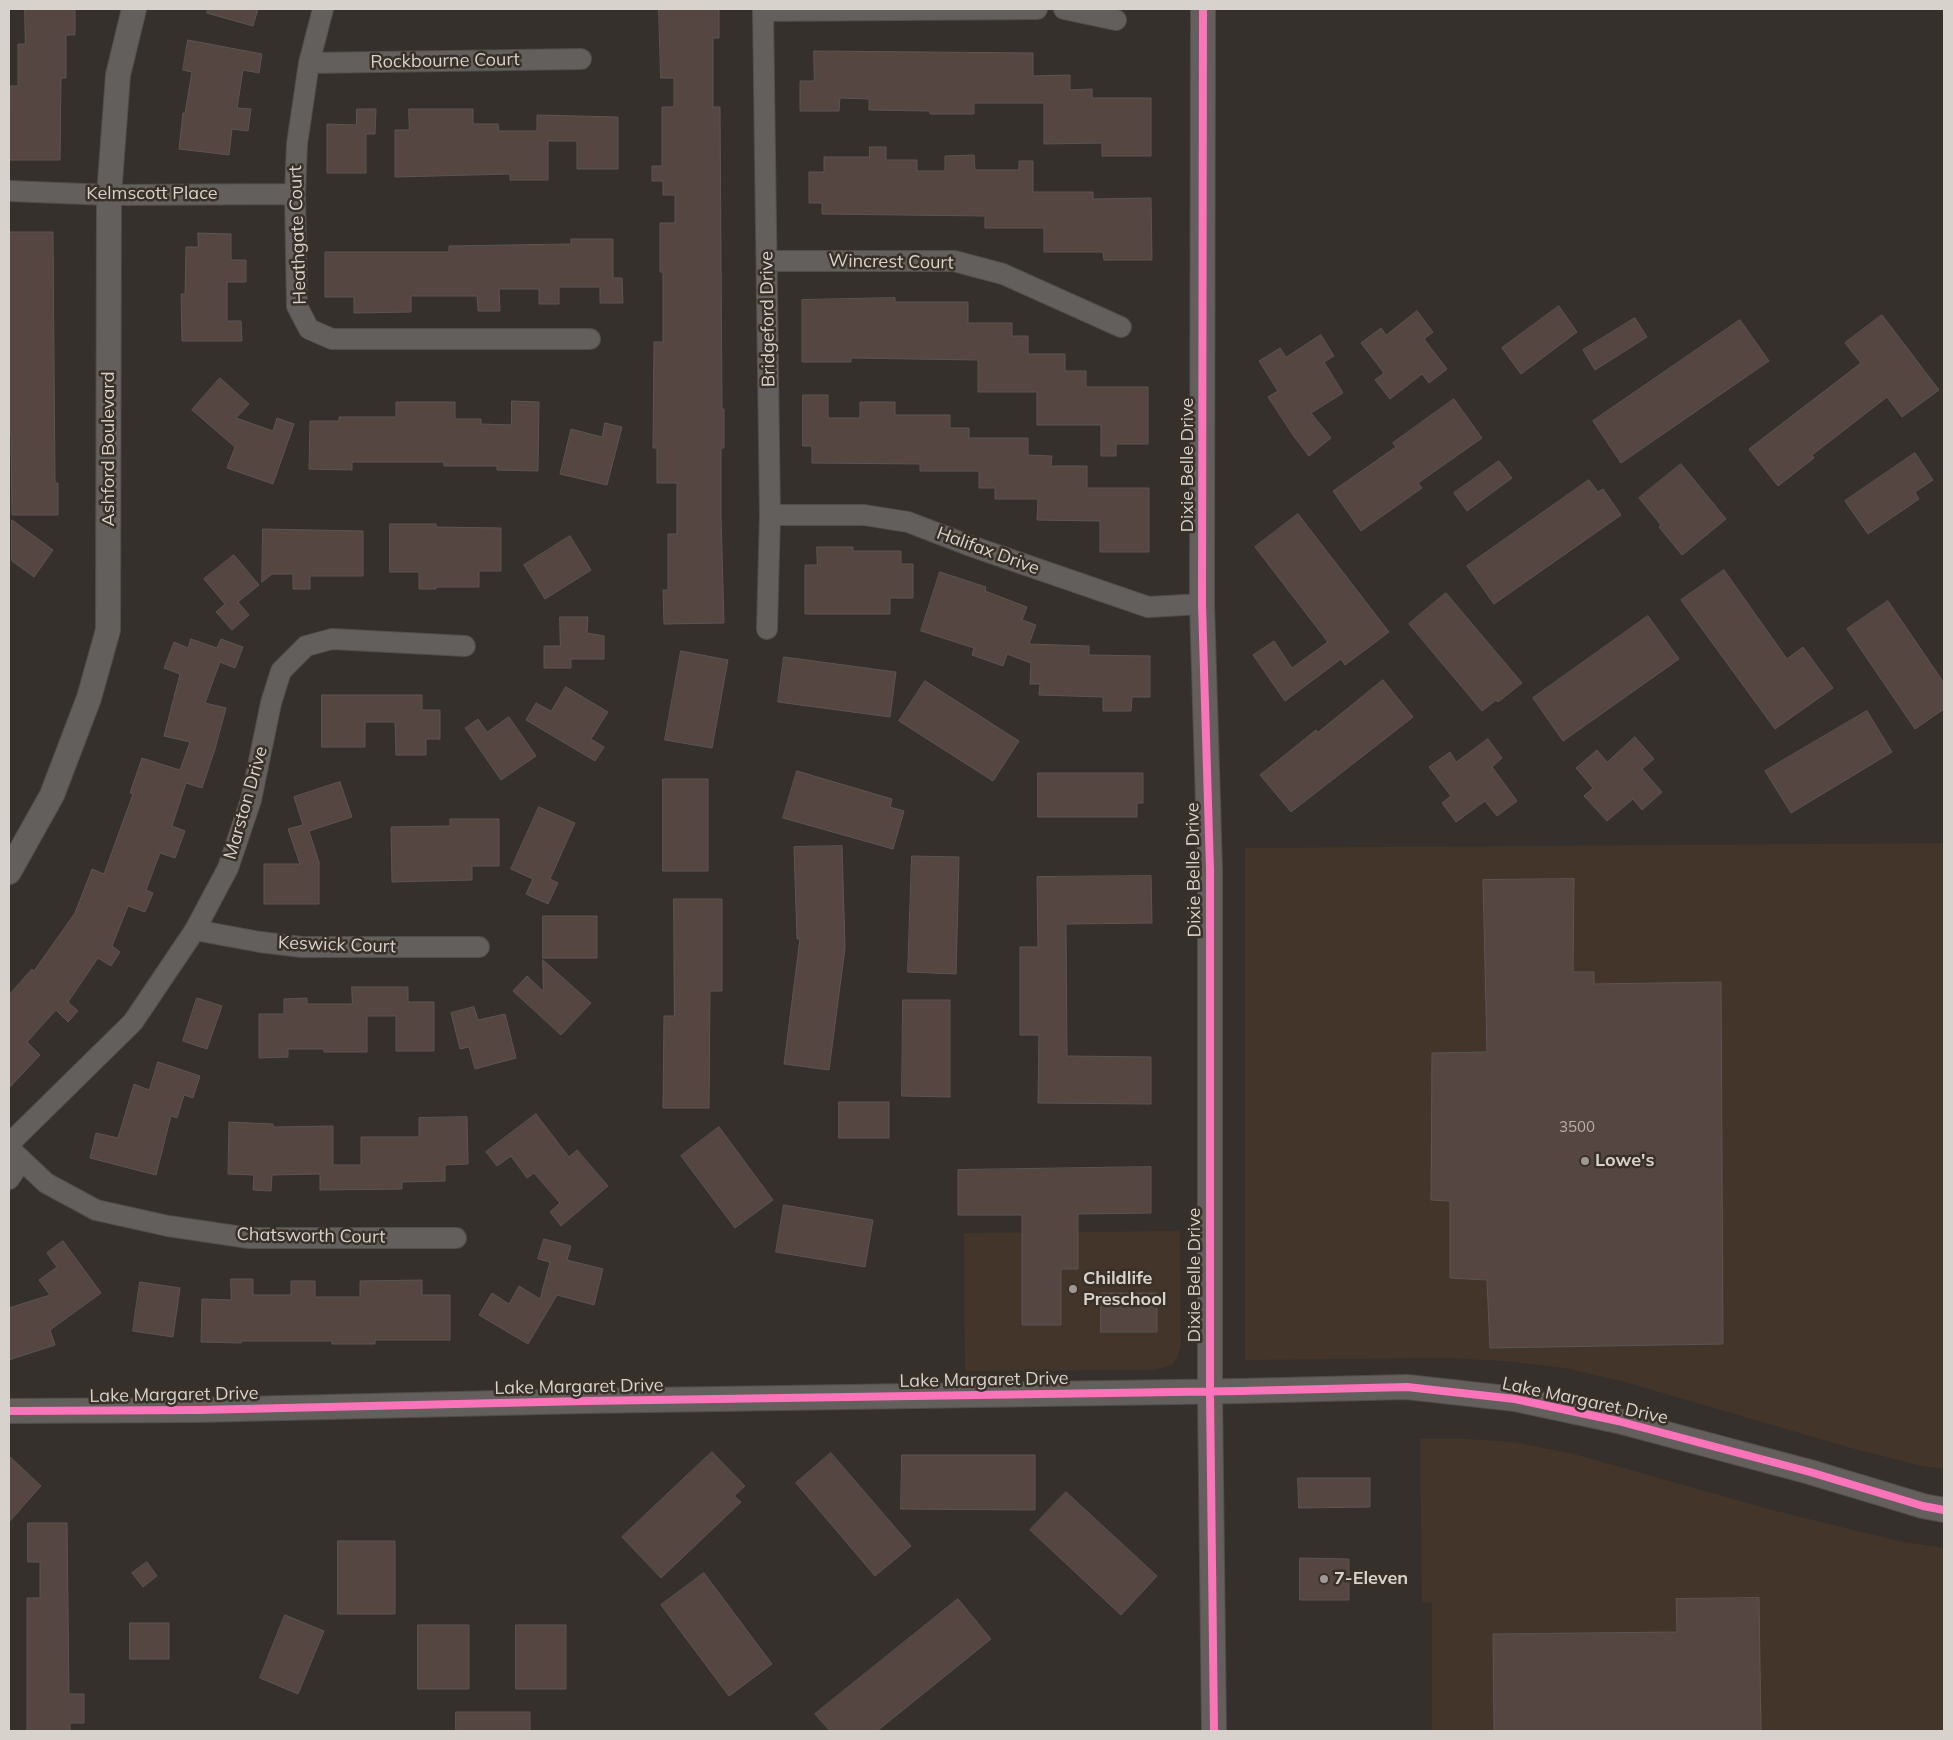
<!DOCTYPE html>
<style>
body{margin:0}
#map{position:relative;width:1953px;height:1740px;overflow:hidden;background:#35302c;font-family:Mulish,sans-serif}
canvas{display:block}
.frame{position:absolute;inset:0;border:10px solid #d8d2cd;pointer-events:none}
</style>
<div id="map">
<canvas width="1953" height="1740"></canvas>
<div class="frame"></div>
</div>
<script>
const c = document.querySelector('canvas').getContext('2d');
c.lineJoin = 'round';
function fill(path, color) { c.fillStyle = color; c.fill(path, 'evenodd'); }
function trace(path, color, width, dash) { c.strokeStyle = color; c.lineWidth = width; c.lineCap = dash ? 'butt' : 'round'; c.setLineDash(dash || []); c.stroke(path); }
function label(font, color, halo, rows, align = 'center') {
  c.font = font + ' Mulish,sans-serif'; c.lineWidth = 5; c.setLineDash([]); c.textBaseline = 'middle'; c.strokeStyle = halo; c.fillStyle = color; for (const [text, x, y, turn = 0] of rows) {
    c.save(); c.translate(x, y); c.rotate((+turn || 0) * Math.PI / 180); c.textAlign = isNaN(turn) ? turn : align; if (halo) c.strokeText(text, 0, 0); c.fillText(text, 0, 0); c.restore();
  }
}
const built = new Path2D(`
 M1944,843V1469L1922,1466L1851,1448L1625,1382L1565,1368L1504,1361L1449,1358L1245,1360V848Z
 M1180,1231L1181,1345L1178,1356L1172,1364L1163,1368L1152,1370L965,1371L964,1233Z
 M1420,1439H1468L1513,1442L1574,1454L1772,1510L1899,1541L1944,1548V1731H1432V1603L1422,1602Z`);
const building = new Path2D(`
 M25,9H75V35H66V78H61L60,160H9L10,86H18V44H25Z
 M208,9H258L253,26L207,13Z
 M659,9H719V38H713V107H720L722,409H724V448H721V516L724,623L664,624L663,590H668V534H677V483H657V448H653L654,342H663V272H660V223H675V195H663V181H652V166H662V107H674V78H661Z
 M188,40L262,54L259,73L243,70L237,108L251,109L248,131L232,129L229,155L179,149L183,113H185L192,72L183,70Z
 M814,51L1033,53V76L1070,75V90L1092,89V98H1151V156H1102V143L1044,144V103H974V114H930V111L869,110V99L840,98L839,111H800V81H814Z
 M357,109H376L375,134H366V173H327V124L356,125Z
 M409,109H473V124H498L499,131H537V115L618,117V169H577V141H548V180H510V174L395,177V130H409Z
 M870,147H886V160H917V171H945V156L974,155L975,170H1019V161H1033V192H1093V199L1151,198L1152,260H1104L1103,252H1044V228H985V216L822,214V203H809V172H824V157H869Z
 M9,232H53L55,483H58V515H12L11,433H9Z
 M198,233L231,234V260H246V282H227V321H241L242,341H182L181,294H185L186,247H198Z
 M571,239H613V278H622L623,303H600V287H559V304H539V289H499L500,311H478L477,296H411V312L354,313V297H325V252H449V246L571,244Z
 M895,298V302H968V323H1012V336H1028V354H1065V371H1086V387H1148V444H1116V456H1101V425H1037V392H978V360L851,358V362H802V300Z
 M1559,306L1577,332L1521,374L1502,348Z
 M1417,311L1433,332L1424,339L1447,369L1429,383L1422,374L1390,399L1375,380L1384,373L1361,343L1381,328L1386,335Z
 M1882,315L1939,390L1902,417L1887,397L1812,455L1814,458L1778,486L1749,449L1861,363L1845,343Z
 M1635,318L1647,337L1595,370L1583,350Z
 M1740,320L1769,361L1621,463L1593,421Z
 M1321,335L1334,356L1324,362L1343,393L1311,413L1331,438L1309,456L1295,438L1268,397L1278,391L1259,361L1280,348L1286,357Z
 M220,378L249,404L236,418L273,431L277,418L294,424L273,484L227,468L235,447L192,410Z
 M803,395H828V418H860V402H895V415H950V428H969V438H1028V455L1052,456L1051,466H1087V488H1149V552H1100V521L1037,520L1038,499H995V488H979V471H920V464L812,463V446H803Z
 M1454,399L1482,438L1418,483L1422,488L1361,531L1333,491L1396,447L1393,443Z
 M512,401L539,402L538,471L497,470V466H444V462H352V470L309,469L310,421H339V417H396V402H455V419H481V424L511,425Z
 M605,423L622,427L607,485L560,474L571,429L602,437Z
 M1915,453L1933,480L1915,492L1919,499L1868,534L1845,501Z
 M1499,461L1512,478L1467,511L1454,493Z
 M1681,464L1726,519L1682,555L1659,527L1661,525L1639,498Z
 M1589,480L1598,492L1603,489L1621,515L1494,604L1467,566Z
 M1298,514L1389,632L1345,665L1341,659L1285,701L1253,655L1274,641L1292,668L1328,642L1255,547Z
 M12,520L53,550L34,577L12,561Z
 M390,524H436V527L501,528V571H479V587H436V589H419V572H390Z
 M263,529L363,531V576H310V589H293V574H272L262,582Z
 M570,536L591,570L545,599L524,565Z
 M817,547H853V551H901V564H913V598H890V614H805V565H817Z
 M234,555L259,585L238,602L249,615L232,630L216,612L225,604L204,579Z
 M1724,570L1787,659L1803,647L1833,688L1775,729L1681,600Z
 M940,572L986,587L985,591L1027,607L1022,620L1036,625L1029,644L1089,646V655L1150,656V697H1132L1131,711H1103V697L1039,695L1040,684H1030L1031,663L1007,654L1003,666L972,655L974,648L921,631Z
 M1446,593L1522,683L1498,702L1496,700L1482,711L1409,624Z
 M1888,601L1944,683V709L1915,729L1847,629Z
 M1648,616L1679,659L1563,741L1533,698Z
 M560,617H588L587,633L604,636V659H571V668H544V646H560Z
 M191,639L217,648L221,639L243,647L235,668L220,662L205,703L226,708L215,749L202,788L186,783L172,826L185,831L175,858L160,853L146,890L153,893L145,912L128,906L112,946L120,952L111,966L98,958L68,1002L78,1011L68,1022L56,1010L27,1042L40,1055L9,1088V995L32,969L34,971L75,913L92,869L104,874L133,794L130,793L142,758L180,770L190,742L164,736L180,674L164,668L174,642L188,648Z
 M681,651L728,660L712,748L665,740Z
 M784,657L896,672L890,717L778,702Z
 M1383,680L1413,717L1291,812L1260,775L1316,730L1318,732Z
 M925,681L1019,741L993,781L899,721Z
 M566,687L608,712L591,739L604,747L595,761L526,720L536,703L551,711Z
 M322,695H422V710H440V739H426V755H396L395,722H365V747H322Z
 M1867,711L1892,752L1791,813L1765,771Z
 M509,717L536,756L501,780L465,728L478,719L487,732Z
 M1635,737L1654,759L1642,769L1662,792L1642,810L1633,799L1607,821L1584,796L1593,788L1576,768L1597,750L1607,762Z
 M1488,739L1502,758L1492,767L1517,801L1497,816L1485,801L1456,822L1442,803L1451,796L1429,767L1450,752L1456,762Z
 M797,771L892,799L890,807L904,811L893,849L783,818Z
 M1038,773H1143V803H1137V817H1038Z
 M663,779H708V871H663Z
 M340,782L352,817L309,831L319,862V904H264V864H300L288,829L303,825L294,797Z
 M539,807L575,823L550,879L558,883L548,904L526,894L533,879L511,869Z
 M450,819H499V866H472V880L392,882L391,827L450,826Z
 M842,846L845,948L829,1070L784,1064L800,939H797L794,847Z
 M912,856L959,857L956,974L908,972Z
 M1151,876L1152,923L1066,924L1067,1056L1151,1057V1104L1038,1103L1039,1035H1020V947H1038L1037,877Z
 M1574,879L1573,972H1594V984L1721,982L1723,1344L1490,1348L1487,1280L1450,1278V1201L1431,1200L1432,1053L1487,1052L1483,880Z
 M674,899H722V991H710L709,1108H663L664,1016H674Z
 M543,916H597V958H543Z
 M543,960L591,1003L561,1035L513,991L527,976L543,991Z
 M352,987H408V1002H434V1051H396V1016H367V1052H324V1049H288V1057L259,1058V1014H284V999L307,998V1004H352Z
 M197,998L222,1006L207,1049L183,1041Z
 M903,1000H950V1097L902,1096Z
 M474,1007L478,1020L505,1014L516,1058L475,1069L469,1047L460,1049L451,1013Z
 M158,1062L200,1076L193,1098L184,1095L177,1118L171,1116L156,1175L90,1158L96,1133L118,1138L134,1084L149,1090Z
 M839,1102H889V1138H839Z
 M536,1114L569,1157L577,1150L608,1186L561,1226L550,1212L560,1203L534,1173L527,1178L511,1156L497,1166L486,1152Z
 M467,1117L468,1164L445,1165V1181L402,1182V1189L320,1190V1174L272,1175L271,1191L253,1190L254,1175L228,1174L229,1122L273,1124V1127L333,1126V1165H361V1137H419V1118Z
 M719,1127L773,1200L735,1228L681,1156Z
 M1151,1167V1213L1078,1214V1269H1061V1325H1022V1215H958V1170Z
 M784,1205L873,1220L865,1267L776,1252Z
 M544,1239L571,1246L567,1260L603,1269L594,1305L557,1295L528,1344L479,1315L492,1293L509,1304L519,1286L540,1299L550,1262L538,1259Z
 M63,1241L101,1293L50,1330L55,1345L9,1360V1308L50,1295L39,1280L57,1267L47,1253Z
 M231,1279H253V1295H291V1281H315V1297H360V1281L422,1280V1295H450V1340H375V1344H332V1341H241V1343L201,1342L202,1299L231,1300Z
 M140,1282L180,1288L173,1337L133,1331Z
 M1101,1293H1157V1332H1101Z
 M712,1452L745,1486L734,1496L741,1502L661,1578L622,1537Z
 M831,1453L911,1546L875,1576L796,1483Z
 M902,1455H1035V1510L901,1509Z
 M9,1456L41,1486L9,1522Z
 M1298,1478H1370V1507L1299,1508Z
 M1066,1492L1157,1576L1121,1615L1030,1530Z
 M28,1523H67L69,1694H84V1723H70V1731H27V1598H40V1562H28Z
 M338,1541H395V1614H338Z
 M1300,1558L1349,1559V1600H1300Z
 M147,1562L157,1576L143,1587L132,1573Z
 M704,1573L772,1664L729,1696L661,1605Z
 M1759,1598L1761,1731H1494L1493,1634L1677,1632L1676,1599Z
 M958,1599L991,1639L877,1731H830L815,1714Z
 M285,1615L324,1631L298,1694L260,1678Z
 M130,1623H169V1659H130Z
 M418,1625H469V1689H418Z
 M516,1625H566V1689H516Z
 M456,1712H530V1731H456Z`);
const minor = new Path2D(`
 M323,9L309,63L297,144L295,194L297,306L309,329L332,339H590
 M763,9L770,515L767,629
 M1064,9L1116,20
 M763,11L1037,9
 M309,63L581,59
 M9,191L109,195L295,194
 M767,261H954L1003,274L1121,327
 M770,515H864L908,522L968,545L1148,607L1202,604
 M195,930L260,942L302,947H479
 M9,1144L133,1022L195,930L228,868L251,800L271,703L281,671L306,646L332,639L465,646
 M9,1148L46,1183L96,1210L168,1226L249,1238H456
 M9,1179L22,1160`);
const tertiary = new Path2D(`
 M1203,9L1202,604L1210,869V1392L1214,1731
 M9,872L52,795L89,698L108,630L109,195L118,75L134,9
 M9,1411L198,1410L585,1401L1240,1391L1407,1387L1515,1399L1618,1421L1810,1472L1923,1506L1944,1510`);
const cycleway = new Path2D(`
 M1203,9L1202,604L1210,869V1392L1214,1731
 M9,1411L198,1410L585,1401L1240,1391L1407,1387L1515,1399L1618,1421L1810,1472L1923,1506L1944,1510`);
const markers = [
 [1585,1161,5,"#9f9995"],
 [1073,1289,5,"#9f9995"],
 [1324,1579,5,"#9f9995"]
];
const numberNames = [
 ["3500",1577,1127]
];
const streetNames = [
 ["Rockbourne Court",445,61,-1],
 ["Kelmscott Place",152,194],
 ["Heathgate Court",298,235,-92],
 ["Wincrest Court",891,262,1],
 ["Bridgeford Drive",768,319,-91],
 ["Ashford Boulevard",109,449,-90],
 ["Dixie Belle Drive",1188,465,-90],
 ["Halifax Drive",988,551,20],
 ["Marston Drive",246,803,-74],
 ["Dixie Belle Drive",1194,870,-91],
 ["Keswick Court",337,945,2],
 ["Chatsworth Court",311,1236,1],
 ["Dixie Belle Drive",1195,1275,-90],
 ["Lake Margaret Drive",984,1380,-1],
 ["Lake Margaret Drive",579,1387,-1],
 ["Lake Margaret Drive",174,1395,-1],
 ["Lake Margaret Drive",1585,1401,12]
];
const poiNames = [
 ["Lowe's",1595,1161],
 ["Childlife",1083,1279],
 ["Preschool",1083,1300],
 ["7-Eleven",1334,1579]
];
fill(built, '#43352a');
fill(building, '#564642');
trace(building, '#5a5554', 1);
trace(minor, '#514d4a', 22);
trace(tertiary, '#514d4a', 26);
trace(minor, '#635f5c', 20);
trace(tertiary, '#635f5c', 24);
trace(cycleway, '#fb73b8', 8);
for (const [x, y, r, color] of markers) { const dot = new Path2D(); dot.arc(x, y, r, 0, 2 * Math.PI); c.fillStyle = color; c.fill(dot); trace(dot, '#393028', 2); }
label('15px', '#b8afaa', null, numberNames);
label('18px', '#d8d2cd', '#393028', streetNames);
label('bold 18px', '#d8d2cd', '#393028', poiNames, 'left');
</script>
